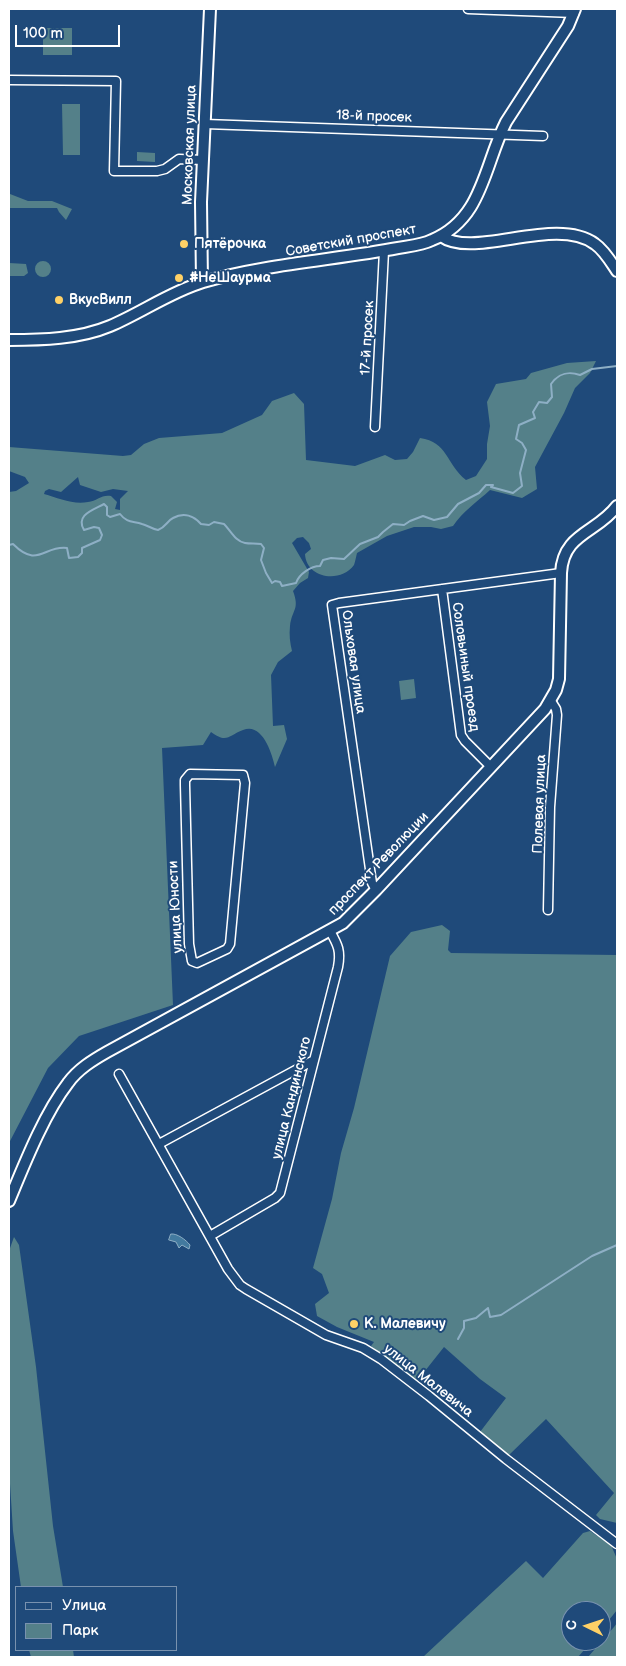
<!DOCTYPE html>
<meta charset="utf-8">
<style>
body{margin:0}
#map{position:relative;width:626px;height:1666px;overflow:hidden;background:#1f4a7a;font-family:"Balsamiq Sans",sans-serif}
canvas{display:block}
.frame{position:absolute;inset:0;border:10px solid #fff;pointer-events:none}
.legend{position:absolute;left:15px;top:1586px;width:162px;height:65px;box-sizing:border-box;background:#1f4a7a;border:1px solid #7992af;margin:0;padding:6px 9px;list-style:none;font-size:15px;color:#fff}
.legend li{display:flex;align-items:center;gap:10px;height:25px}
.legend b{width:25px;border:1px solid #7992af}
.north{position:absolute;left:561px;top:1601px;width:50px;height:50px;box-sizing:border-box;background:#1f4a7a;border:1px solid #7992af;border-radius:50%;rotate:274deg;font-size:14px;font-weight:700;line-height:20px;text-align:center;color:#fff}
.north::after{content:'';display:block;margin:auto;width:18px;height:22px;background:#ffd166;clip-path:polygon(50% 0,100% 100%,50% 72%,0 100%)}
.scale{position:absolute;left:15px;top:25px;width:105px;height:22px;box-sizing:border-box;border:2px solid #fff;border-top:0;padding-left:6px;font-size:15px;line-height:18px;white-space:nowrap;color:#fff;-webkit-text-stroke:4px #1f4a7a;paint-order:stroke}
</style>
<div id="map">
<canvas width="626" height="1666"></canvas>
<div class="frame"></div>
<ul class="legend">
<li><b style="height:6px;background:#1f4a7a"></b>Улица</li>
<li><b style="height:14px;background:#548089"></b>Парк</li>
</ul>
<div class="north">С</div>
<div class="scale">100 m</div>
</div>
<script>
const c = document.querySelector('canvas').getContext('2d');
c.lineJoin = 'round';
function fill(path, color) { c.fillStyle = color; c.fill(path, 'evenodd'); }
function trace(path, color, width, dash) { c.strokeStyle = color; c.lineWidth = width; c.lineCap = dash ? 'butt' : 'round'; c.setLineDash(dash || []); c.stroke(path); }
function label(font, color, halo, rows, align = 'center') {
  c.font = font + ' "Balsamiq Sans",sans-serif'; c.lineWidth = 4; c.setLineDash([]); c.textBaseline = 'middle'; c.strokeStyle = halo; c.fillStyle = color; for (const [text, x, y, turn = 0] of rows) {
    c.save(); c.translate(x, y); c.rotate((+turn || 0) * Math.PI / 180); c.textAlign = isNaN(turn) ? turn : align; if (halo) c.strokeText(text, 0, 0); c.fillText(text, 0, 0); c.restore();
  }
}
const green = new Path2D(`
 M43,28H72V55H43Z
 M62,104H80V155H63Z
 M137,152L155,153V162L137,161Z
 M10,194L28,201H52L72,209L66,220L59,212L57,208H9V196Z
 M35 269a8 8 0 1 1 16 0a8 8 0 1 1-16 0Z
 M9,263L26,264L28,273L24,276H9Z
 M596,361L590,373L575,388L564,413L535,467L537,489L522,498L490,490C477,502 463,511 453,526L441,529L431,527H414L387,536L357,553C356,557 355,562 354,565C340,584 306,578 305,554L311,549L309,543L303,537L297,538L292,543L309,572L308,578L300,583L293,591C300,610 292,609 290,626C289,635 290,643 292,651L278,662L271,675L273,726L284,725L287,739L275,767C272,753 262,722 243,730C229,735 227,744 211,732L203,745L162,748L173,1005L79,1036L48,1068L9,1143V492L16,491L29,483L25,477L9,471V447L123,456L131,455L144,444L159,438L222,433L262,415L272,401L294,393L304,404L306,460L355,466L385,455L395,460L407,459L413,452L420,438C448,442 446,464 466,480L476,476L487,459V444L490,426L487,402L496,384L526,379L531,373L567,363ZM78,477L80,485L101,492L113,489L128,491L120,499V510L115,509L117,502L111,496C102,494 97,501 88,502C73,505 58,498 44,494L45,491L49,489L61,492Z
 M414,679L416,698L401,700L399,681Z
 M442,925L450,931L448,950L451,953L617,955V1523L600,1519L596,1515L614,1493L546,1419L509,1455L480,1432L506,1398L480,1379L444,1347L417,1381L371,1346L374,1342L337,1327L317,1316L315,1304L329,1293L322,1274L313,1268L332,1199L341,1153L354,1108L390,956L411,932Z
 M14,1237L19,1245L36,1367L53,1526L63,1587H21L13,1531L9,1468V1251Z
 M590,1531L611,1545L617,1559V1610L601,1630V1611H571V1641H592L578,1657H423L526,1561L543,1578L583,1533Z
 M617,1623V1657H588L614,1627Z
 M29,1650H73L74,1657H31Z`);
const water = new Path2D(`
 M171,1234C177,1233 186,1240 190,1245L189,1249L182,1245L179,1248L176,1242L169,1240Z`);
const stream = new Path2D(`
 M617,238V252
 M9,545L13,544C38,569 44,545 67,548L69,558L78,557L82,553V548L100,540L102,535L99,528L94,527L84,530C75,515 93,510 104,504L107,507V515L110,517L120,514C127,523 132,521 142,524C147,525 152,529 158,530C166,527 167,521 173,518C184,512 194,516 201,524L209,525L214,522L224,524C231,531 235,541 245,543C250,544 256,543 261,544L264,548L261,560L266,573L272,583L275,581L280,582L282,586L296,583C299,574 311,566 320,566L323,560L331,558L344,559L360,544L378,537L383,532L393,524L404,525L410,521L423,516L434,520L447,517L458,504L479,493L486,485H493L491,487L513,493L522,486L520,473L526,450L522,443L516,439L519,425L535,418L533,412L539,402L547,403L552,397L551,384C559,373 568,371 580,375L592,369L617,366
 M458,1339L464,1328V1321L476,1318L488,1308L490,1317L501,1315L592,1256L617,1245`);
const minor = new Path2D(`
 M468,9L574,13
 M9,80L116,81L114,171H157L165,169L179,159L203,160
 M205,124L543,136
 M375,427L384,251
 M442,589L461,735L465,741L491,767
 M190,774L243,775L245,783L230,944L227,949L197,963L192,961L189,944L185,785V780Z
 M376,890L372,883L332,605L339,603L561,573
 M548,910L550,807L557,715L556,709L551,701
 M119,1074L228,1269L240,1285L246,1289L326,1335L363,1348L381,1359L429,1396L506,1459L617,1544
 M159,1144L314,1060
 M210,1236L275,1198L280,1193L338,967C341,951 338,945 330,931`);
const tertiary = new Path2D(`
 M441,236C474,260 555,215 595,244C604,250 611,262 617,271
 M202,282L201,202L210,9
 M9,340C42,340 79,339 110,326C141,313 170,292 203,282C266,264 333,260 398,248C409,246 422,245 432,240C483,219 484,165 506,122L568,26L575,9
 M9,1201C24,1165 44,1114 68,1083C78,1069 93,1060 107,1052L343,923L376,890L545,709L556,690L559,679L561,573C563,533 597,533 617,506`);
const markers = [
 [184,244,5,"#ffd166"],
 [179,278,5,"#ffd166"],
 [59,300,5,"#ffd166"],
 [354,1324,5,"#ffd166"]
];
const streetNames = [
 ["18-й просек",374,117,2],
 ["Московская улица",190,145,-88],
 ["Советский проспект",351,241,-10],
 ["17-й просек",368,338,-87],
 ["Ольховая улица",353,662,82],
 ["Соловьиный проезд",465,667,82],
 ["Полевая улица",540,804,-88],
 ["проспект Революции",379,864,-46],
 ["улица Юности",176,907,-93],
 ["улица Кандинского",292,1098,-76],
 ["улица Малевича",428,1381,38]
];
const poiNames = [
 ["Пятёрочка",194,244],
 ["#НеШаурма",189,278],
 ["ВкусВилл",69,300],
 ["К. Малевичу",364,1324]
];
fill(green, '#548089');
fill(water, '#437a9f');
trace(water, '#8eafc5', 1);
trace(stream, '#8eafc5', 2);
trace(minor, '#fff', 11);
trace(tertiary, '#fff', 14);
trace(minor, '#1f4a7a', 8);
trace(tertiary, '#1f4a7a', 10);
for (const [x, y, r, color] of markers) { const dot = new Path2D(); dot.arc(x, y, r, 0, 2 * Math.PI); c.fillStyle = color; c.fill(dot); trace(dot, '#1f4a7a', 2); }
label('14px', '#fff', '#1f4a7a', streetNames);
label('bold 14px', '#fff', '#1f4a7a', poiNames, 'left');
</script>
